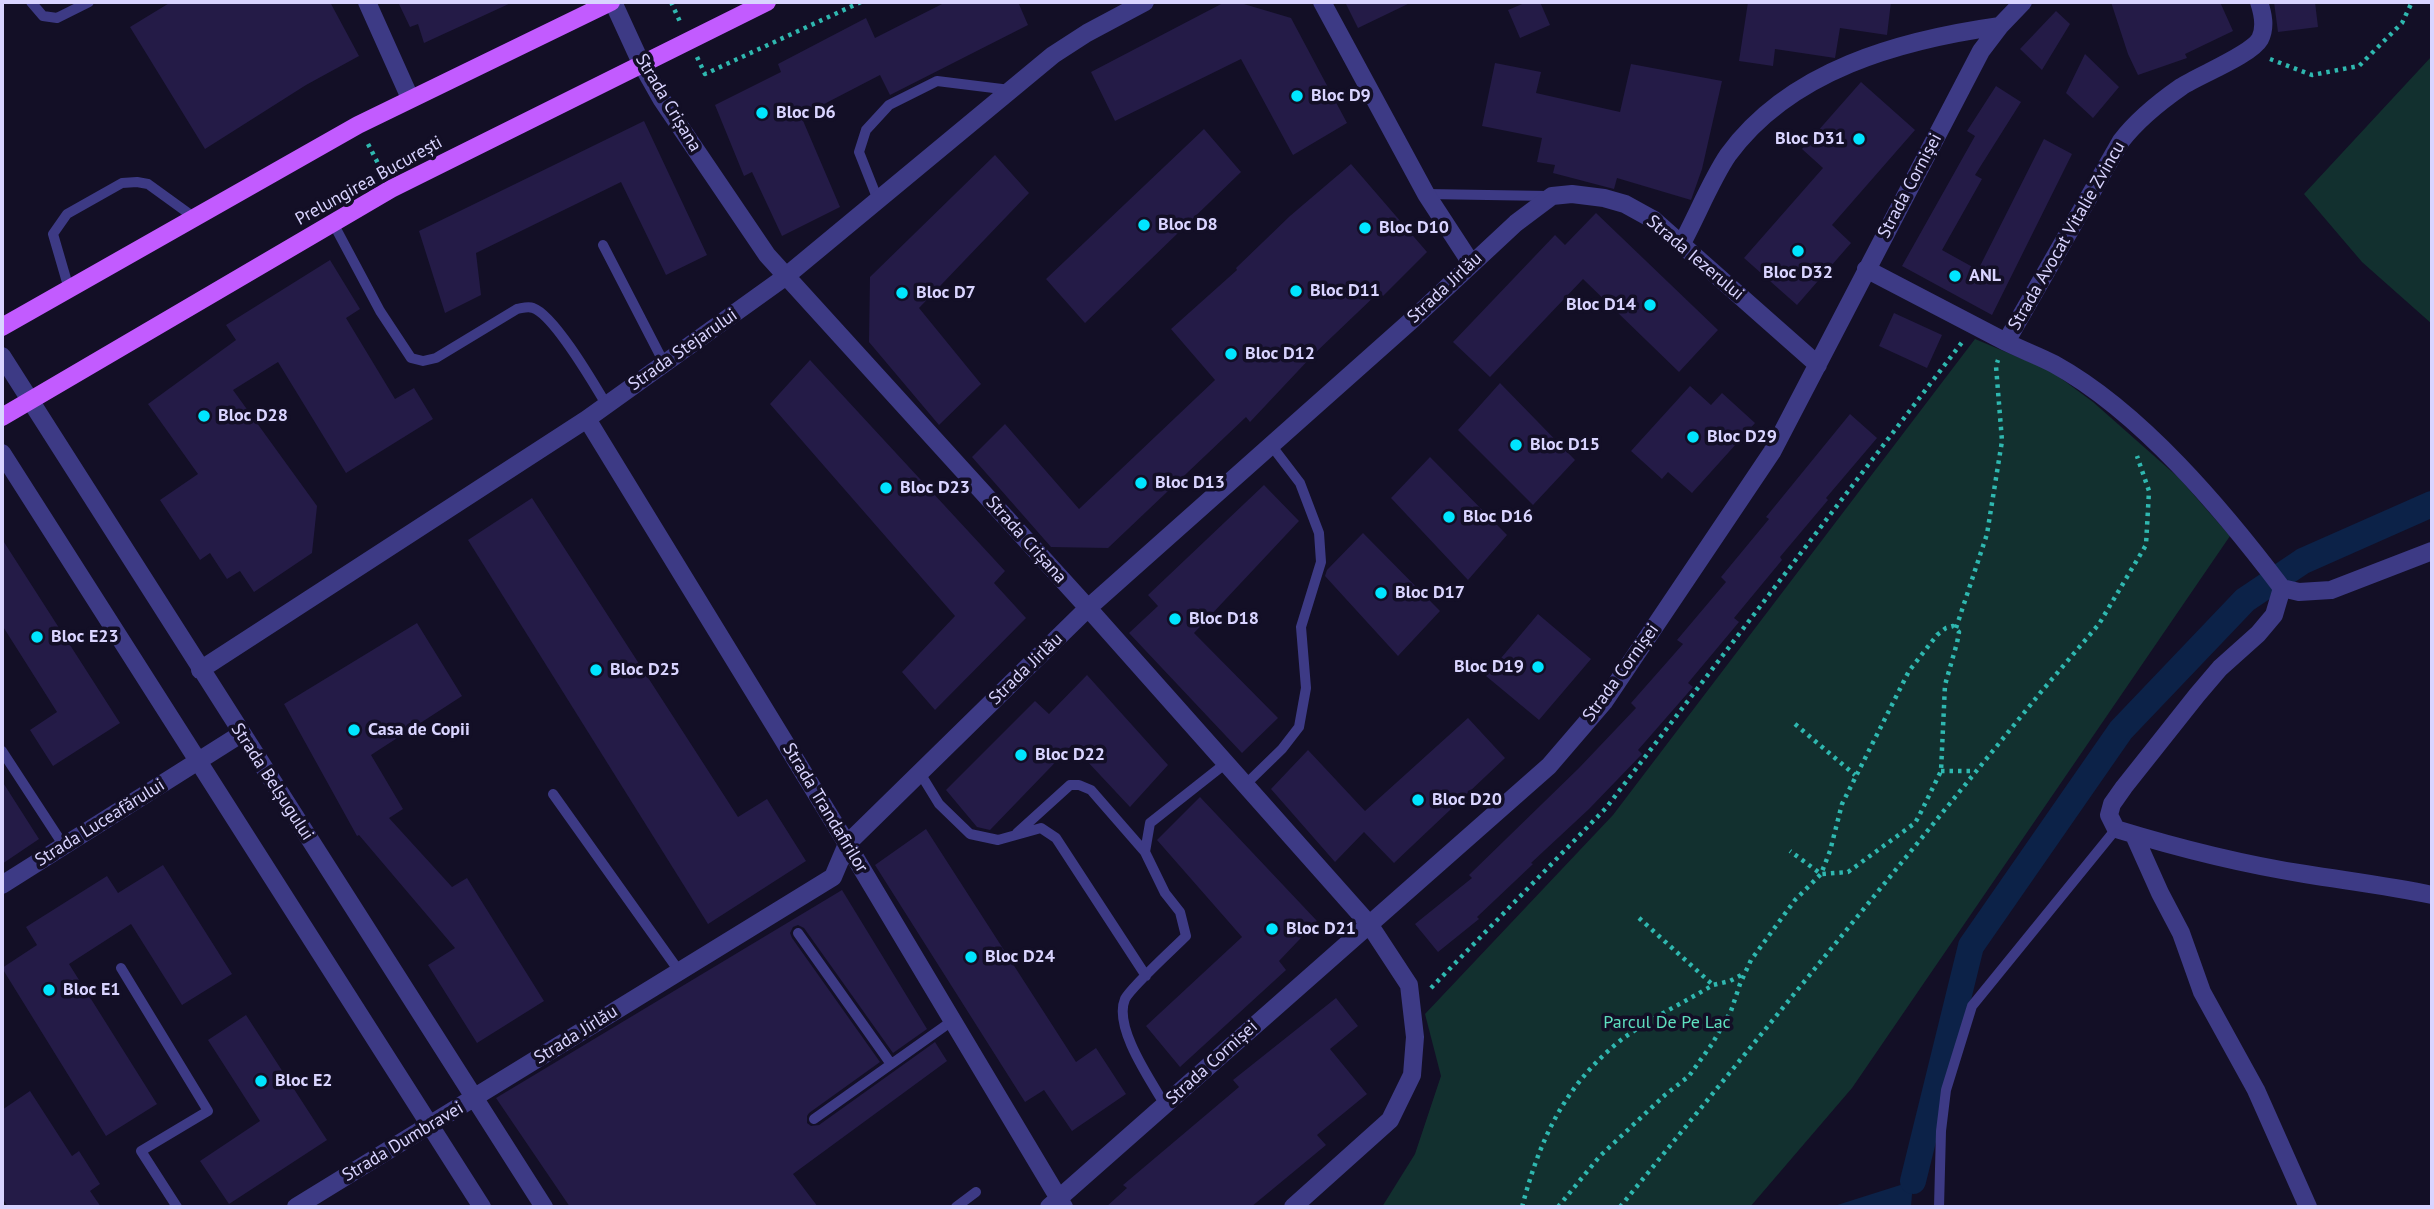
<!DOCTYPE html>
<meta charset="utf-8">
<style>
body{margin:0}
#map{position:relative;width:2434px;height:1209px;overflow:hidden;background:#130f26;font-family:"PT Sans",sans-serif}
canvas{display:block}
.frame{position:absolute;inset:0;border:4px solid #d9d4ff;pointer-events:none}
</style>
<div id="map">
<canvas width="2434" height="1209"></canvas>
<div class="frame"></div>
</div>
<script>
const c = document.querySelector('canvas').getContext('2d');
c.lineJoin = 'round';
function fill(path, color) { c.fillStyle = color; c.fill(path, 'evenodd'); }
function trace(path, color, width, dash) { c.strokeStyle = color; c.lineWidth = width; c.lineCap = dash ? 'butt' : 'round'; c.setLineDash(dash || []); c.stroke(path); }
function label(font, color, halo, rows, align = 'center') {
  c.font = font + ' "PT Sans",sans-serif'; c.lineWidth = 7; c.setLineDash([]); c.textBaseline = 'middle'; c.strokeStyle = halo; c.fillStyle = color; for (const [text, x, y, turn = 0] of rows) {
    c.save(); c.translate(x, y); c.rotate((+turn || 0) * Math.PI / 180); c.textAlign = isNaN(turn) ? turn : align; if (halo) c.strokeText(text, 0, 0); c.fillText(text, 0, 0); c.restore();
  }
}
const green = new Path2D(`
 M2432,51V324L2362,262L2304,194L2431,57Z
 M1975,339L2051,371L2093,402L2179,478L2230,536L1852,1088L1750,1207H1382L1415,1154L1441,1076L1425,1014L1613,815Z`);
const water = new Path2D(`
 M1913,1181L1911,1207H1831Z`);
const canal = new Path2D(`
 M1913,1181L1971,946L2121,730L2245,600L2303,561L2432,504`);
const building = new Path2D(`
 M171,2H330L359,56L306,85L205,149L130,27Z
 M398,2H513L424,43L418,24L410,27Z
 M946,2H1018L1028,25L890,95L880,75L801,116L840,207L782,236L752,172L744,176L715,105L781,72L778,64L866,18L875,38Z
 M1225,2H1237L1291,18L1347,123L1293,155L1241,59L1115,121L1091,72Z
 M1345,2H1412L1358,28Z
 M1527,2H1540L1550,25L1520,38L1508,10Z
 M1748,2H1891L1887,35L1840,28L1835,58L1775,49L1773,66L1739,61Z
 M2111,2H2220L2233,31L2185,54L2187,58L2138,75L2128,54Z
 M2274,2H2315L2318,27L2278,32Z
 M2056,11L2070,24L2042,70L2020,49Z
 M2085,54L2119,87L2093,118L2066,93Z
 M1495,63L1541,72L1536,93L1620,112L1631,64L1722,81L1702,169L1691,200L1617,178L1614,189L1553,173L1555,165L1537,162L1542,138L1482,126Z
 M1861,82L1915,130L1832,225L1851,243L1797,305L1744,258L1823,168L1802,149Z
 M1996,86L2021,102L1975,175L1982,179L1942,250L1978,270L2044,139L2072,154L1992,315L1902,266L1975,136L1967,131Z
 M644,121L707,255L666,275L621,182L476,253L481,295L445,313L419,231Z
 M1204,129L1241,172L1085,323L1046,279Z
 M995,155L1029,193L919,308L981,384L939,425L869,342L870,277Z
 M1351,164L1427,252L1383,296L1379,292L1313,355L1250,422L1246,417L1108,548L1051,547L972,457L1005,424L1079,509L1215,380L1171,329L1237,270L1236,268L1290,216Z
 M1596,213L1718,330L1679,372L1583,279L1490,377L1453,342L1555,235L1565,245Z
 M330,260L360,309L346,318L395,399L414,388L433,419L346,473L278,362L233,390L317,506L312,553L254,592L240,571L227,579L210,553L200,560L160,500L198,474L148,404L236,340L226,325Z
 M1894,313L1942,335L1927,368L1879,346Z
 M810,360L1005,571L994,583L1026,618L935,710L902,672L955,616L770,404Z
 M1500,383L1575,460L1533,505L1458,430Z
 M1690,386L1711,405L1722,393L1755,423L1692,493L1668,472L1662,479L1631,451Z
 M1850,414L1877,438L1826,498L1828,500L1780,557L1782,560L1734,618L1739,622L1688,683L1693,687L1638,750L1642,754L1589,809L1531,863L1533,864L1477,917L1479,919L1438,952L1415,924L1472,878L1469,875L1579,768L1636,708L1631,703L1683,644L1677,640L1726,582L1721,577L1769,519L1766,517Z
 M1430,457L1507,535L1468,580L1391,498Z
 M1264,485L1299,521L1194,633L1278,718L1242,753L1129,633L1158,606L1148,595Z
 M532,498L738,817L767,799L806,861L708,924L468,540Z
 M1363,533L1440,611L1398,656L1325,576L1327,570Z
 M2,539L120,723L53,766L30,730L57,712L2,625Z
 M1538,614L1591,659L1539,720L1486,676Z
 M417,623L462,696L371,755L403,809L389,818L452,887L467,878L544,1001L477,1043L428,965L455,948L359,835L357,836L284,704Z
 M1087,675L1168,765L1130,807L1072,745L990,830L977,827L946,790L1035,701L1049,714Z
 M1468,718L1505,758L1394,863L1364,832L1335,862L1271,789L1308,750L1365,811Z
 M2,781L39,839L2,864Z
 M1200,797L1317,921L1279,961L1286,970L1180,1067L1146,1026L1242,937L1157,840Z
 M926,829L1076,1062L1096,1048L1126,1094L1072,1131L1044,1090L1025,1102L875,865Z
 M163,865L232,974L182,1005L131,924L69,964L157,1104L106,1136L2,968L37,945L26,927L107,876L118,893Z
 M842,890L927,1029L893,1053L804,928L798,925L793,927L790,933L792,938L880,1062L809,1113L807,1116V1123L811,1126L819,1125L935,1042L947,1061L793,1174L818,1207H570L496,1098Z
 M1336,998L1358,1026L1330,1049L1367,1094L1317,1135L1326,1145L1251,1207H1106L1127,1188L1123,1185L1239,1087L1233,1080Z
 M246,1015L327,1140L229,1204L200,1161L260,1121L208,1040Z
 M30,1091L72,1156L79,1151L100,1184L90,1191L101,1207H8L2,1198V1110Z`);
const path = new Path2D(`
 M671,2L681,24
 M697,57L705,74L861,2
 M2270,59L2312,75L2359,66L2402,23L2412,2
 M368,144L383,173
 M1956,628L1987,534L2002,441L1996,366L1998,360
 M1795,724L1855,775
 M1941,771H1975
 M1639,918L1713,985
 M1431,988L1606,808L1963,341
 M1522,1207C1540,1139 1564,1086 1621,1040C1647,1020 1685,1002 1713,985L1730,981L1745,973
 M1558,1207L1600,1156L1665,1095L1689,1076L1712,1044L1731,1011L1740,984L1751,960L1795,900L1821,874L1830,851L1842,804L1909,671L1937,635L1946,628L1953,626L1959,632L1957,643L1945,685L1941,771L1919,816L1915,823L1848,872L1821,874L1790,851
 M1620,1207L2041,692L2099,624L2146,545L2149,491L2137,456`);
const service = new Path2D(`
 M31,2L43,16L57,18L89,2
 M1426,194L1549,196
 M878,200L859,152L866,130L889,105L937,81L1010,90
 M333,223L380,311L411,358L423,361L436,358L517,309C523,308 528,306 533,308C554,315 594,384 606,404
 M603,245L664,363
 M69,289L53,234L67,214L122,183L137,182L148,184L195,218
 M2,751L64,846
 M920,773L939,804L970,834L998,840L1041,828L1056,838L1146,976
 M1245,785L1282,749L1299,727L1306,688L1301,627L1321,562L1319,533L1300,483L1271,445
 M553,794L679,971
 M1017,833L1070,785H1079L1091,790L1145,852
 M798,933L891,1064
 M121,968L208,1111L141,1151L177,1207
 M1165,1105C1151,1081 1113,1027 1125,999C1131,987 1174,948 1186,936L1180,912L1165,893L1145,852L1150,823L1226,763
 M814,1119L952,1021
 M956,1207L976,1192
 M1939,1207L1941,1131L1946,1090L1972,1006L2116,829`);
const minor = new Path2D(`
 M367,2L410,98
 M613,2L641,63L662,100L767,255L1088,608L1369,924L1409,985L1415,1037L1412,1075L1390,1120L1293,1207
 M1322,2L1426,194L1471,263
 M1681,245C1696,218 1711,180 1728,155C1790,70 1900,40 2000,26
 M1866,269L2006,342L2121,141C2138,119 2158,103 2181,87C2199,75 2251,55 2260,39C2266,27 2263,14 2259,2
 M2006,342C2022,350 2039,356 2054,364C2141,412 2223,510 2282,588L2299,592L2331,590L2432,551
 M2,356L544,1207
 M587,419L847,844L1064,1207
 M2,453L482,1207
 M2282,588L2274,615L2258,634L2220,668L2197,695L2124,787L2112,804L2109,815L2116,829C2178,848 2241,864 2305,874C2348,881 2390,886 2432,895
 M200,670L587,419L785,277L1053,55L1087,33L1145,2
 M2134,835L2160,893L2181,933L2202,992L2256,1090L2308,1207
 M2,885L241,734
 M296,1207L833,877L847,844L1088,608L1413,319L1516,223L1552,196L1572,194L1604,198L1625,204L1654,220L1818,365
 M1049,1207L1549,766L1604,702L1772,452L1981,51L2000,26L2023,2`);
const primary = new Path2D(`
 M2,327L358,125L611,2
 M2,417L391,189L767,2`);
const markers = [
 [1297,96,7,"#00e5ff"],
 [762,113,7,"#00e5ff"],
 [1859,139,7,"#00e5ff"],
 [1144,225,7,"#00e5ff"],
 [1365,228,7,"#00e5ff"],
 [1798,251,7,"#00e5ff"],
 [1955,276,7,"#00e5ff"],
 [1296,291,7,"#00e5ff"],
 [902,293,7,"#00e5ff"],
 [1650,305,7,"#00e5ff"],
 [1231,354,7,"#00e5ff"],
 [204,416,7,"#00e5ff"],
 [1693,437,7,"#00e5ff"],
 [1516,445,7,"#00e5ff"],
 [1141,483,7,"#00e5ff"],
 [886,488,7,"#00e5ff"],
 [1449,517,7,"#00e5ff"],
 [1381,593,7,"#00e5ff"],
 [1175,619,7,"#00e5ff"],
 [37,637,7,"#00e5ff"],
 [1538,667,7,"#00e5ff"],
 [596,670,7,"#00e5ff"],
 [354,730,7,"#00e5ff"],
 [1021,755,7,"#00e5ff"],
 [1418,800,7,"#00e5ff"],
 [1272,929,7,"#00e5ff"],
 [971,957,7,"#00e5ff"],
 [49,990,7,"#00e5ff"],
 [261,1081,7,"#00e5ff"]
];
const poiNames = [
 ["Bloc D9",1311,96],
 ["Bloc D6",776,113],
 ["Bloc D31",1845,139,"right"],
 ["Bloc D8",1158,225],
 ["Bloc D10",1379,228],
 ["Bloc D32",1798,273,"center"],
 ["ANL",1969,276],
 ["Bloc D11",1310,291],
 ["Bloc D7",916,293],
 ["Bloc D14",1636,305,"right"],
 ["Bloc D12",1245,354],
 ["Bloc D28",218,416],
 ["Bloc D29",1707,437],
 ["Bloc D15",1530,445],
 ["Bloc D13",1155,483],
 ["Bloc D23",900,488],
 ["Bloc D16",1463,517],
 ["Bloc D17",1395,593],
 ["Bloc D18",1189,619],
 ["Bloc E23",51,637],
 ["Bloc D19",1524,667,"right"],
 ["Bloc D25",610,670],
 ["Casa de Copii",368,730],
 ["Bloc D22",1035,755],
 ["Bloc D20",1432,800],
 ["Bloc D21",1286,929],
 ["Bloc D24",985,957],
 ["Bloc E1",63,990],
 ["Bloc E2",275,1081]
];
const streetNames = [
 ["Strada Crișana",668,103,59],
 ["Prelungirea București",369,181,-29],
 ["Strada Cornișei",1910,186,-62],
 ["Strada Avocat Vitalie Zvincu",2067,236,-60],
 ["Strada Iezerului",1695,258,40],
 ["Strada Jirlău",1445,288,-43],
 ["Strada Stejarului",683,350,-35],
 ["Strada Crișana",1026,540,48],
 ["Strada Jirlău",1026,669,-44],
 ["Strada Cornișei",1621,673,-54],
 ["Strada Belșugului",272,782,57],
 ["Strada Trandafirilor",825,808,59],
 ["Strada Luceafărului",100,823,-32],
 ["Strada Jirlău",576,1035,-32],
 ["Strada Cornișei",1212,1063,-42],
 ["Strada Dumbravei",403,1142,-31]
];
const parkNames = [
 ["Parcul De Pe Lac",1667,1023]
];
fill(green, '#12302f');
fill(water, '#0c2248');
trace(canal, '#0c2248', 26);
fill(building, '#241b47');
trace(path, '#2fb8b0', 4.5, [3.5, 5]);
trace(service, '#3d3a85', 10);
trace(minor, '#3d3a85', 18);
trace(primary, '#c25bff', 18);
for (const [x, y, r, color] of markers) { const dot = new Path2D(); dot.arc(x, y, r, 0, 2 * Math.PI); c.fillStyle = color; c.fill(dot); trace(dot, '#130f26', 2.5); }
label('bold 18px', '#d9d4ff', '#130f26', poiNames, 'left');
label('18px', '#d9d4ff', '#130f26', streetNames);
label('18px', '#5fe0c0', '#130f26', parkNames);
</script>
